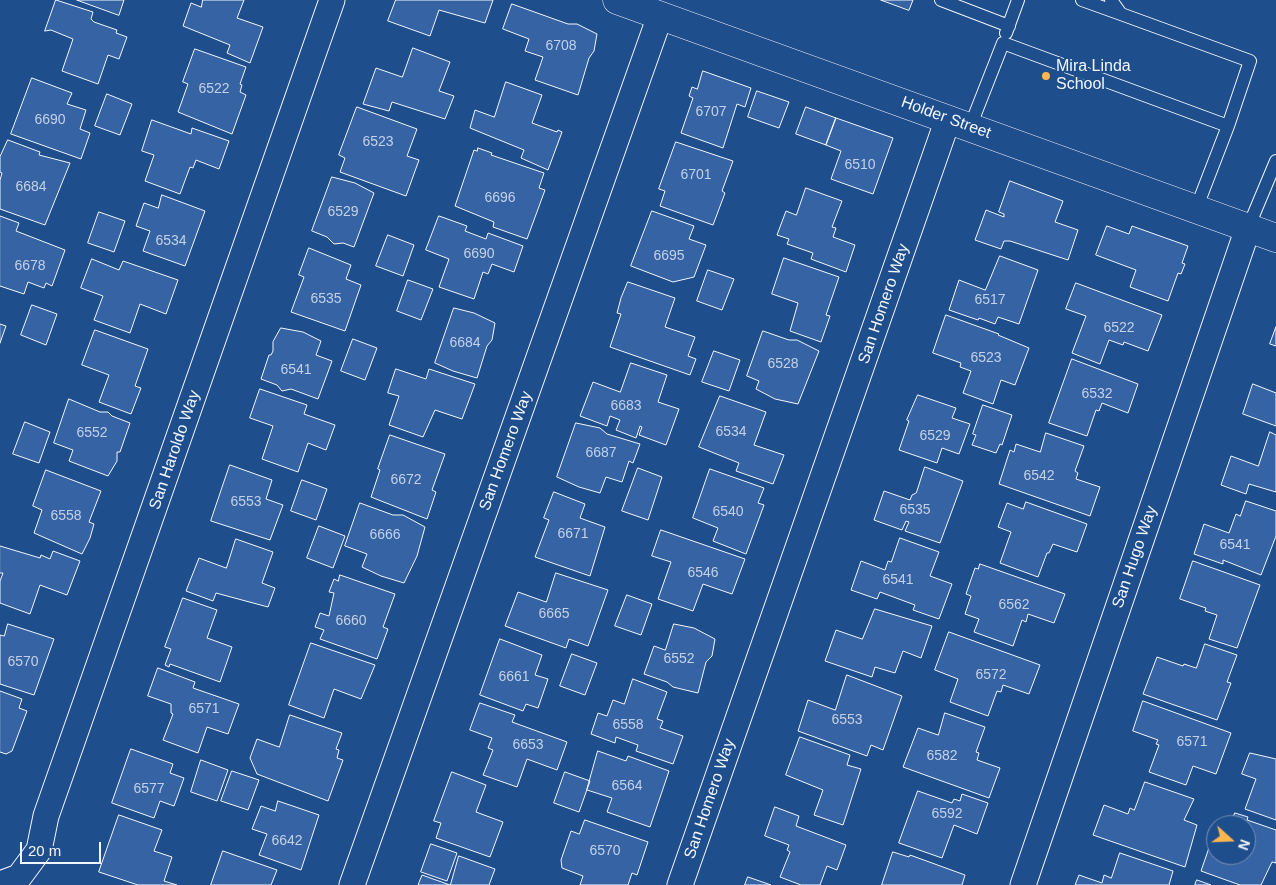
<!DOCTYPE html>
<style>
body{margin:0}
#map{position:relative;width:1276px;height:885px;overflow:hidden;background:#1f4e8c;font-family:Arial,sans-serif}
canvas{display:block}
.north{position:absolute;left:1206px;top:815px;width:50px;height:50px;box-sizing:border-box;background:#1f4e8c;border:1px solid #7391ba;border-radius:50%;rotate:110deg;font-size:14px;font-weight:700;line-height:20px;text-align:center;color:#f2f6ff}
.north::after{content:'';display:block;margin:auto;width:18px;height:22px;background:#ffb74d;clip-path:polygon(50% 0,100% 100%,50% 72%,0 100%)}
.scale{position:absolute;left:20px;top:842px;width:81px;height:22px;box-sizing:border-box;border:2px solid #f2f6ff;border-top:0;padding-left:6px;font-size:15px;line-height:18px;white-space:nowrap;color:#f2f6ff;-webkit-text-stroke:4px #1f4e8c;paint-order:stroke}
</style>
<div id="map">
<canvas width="1276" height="885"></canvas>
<div class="north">N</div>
<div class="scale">20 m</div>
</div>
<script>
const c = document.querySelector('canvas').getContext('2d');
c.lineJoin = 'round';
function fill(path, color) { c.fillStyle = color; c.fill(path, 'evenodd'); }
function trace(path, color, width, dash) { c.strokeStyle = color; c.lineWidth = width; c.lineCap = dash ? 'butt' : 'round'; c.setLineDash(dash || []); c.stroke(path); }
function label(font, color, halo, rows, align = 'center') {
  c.font = font + ' Arial,sans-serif'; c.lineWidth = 4; c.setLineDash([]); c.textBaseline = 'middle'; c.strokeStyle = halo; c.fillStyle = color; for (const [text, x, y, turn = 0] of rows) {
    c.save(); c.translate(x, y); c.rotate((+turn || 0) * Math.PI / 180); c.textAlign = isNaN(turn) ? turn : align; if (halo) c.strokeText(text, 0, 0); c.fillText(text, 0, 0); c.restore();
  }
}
const building = new Path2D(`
 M56,0L93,12L91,19L94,22L117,30L116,33L127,37L119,59L108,55L98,84L62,71L73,39L51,30L45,31Z
 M77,0H124L119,15Z
 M203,0H244L237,18L263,27L250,63L227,53L230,45L183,26L191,3L201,7Z
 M396,0H493L485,23L439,10L430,36L388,21Z
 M881,0H913L909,10Z
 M512,4L568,24H577L597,34L594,51L589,58L578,95L535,80L543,57L525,51L529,39L503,29Z
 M413,48L450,62L439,91L454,96L445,119L392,102L389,111L363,104L376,68L402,77Z
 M195,49L246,67L240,84L242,85L240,92L246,95L232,134L178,112L188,84L183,82Z
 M703,71L751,88L745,107L737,104L723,148L681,133L693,98L689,96L692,87L697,89Z
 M32,78L72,93L67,104L86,110L80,129L90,133L81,159L11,134Z
 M506,82L542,95L532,123L557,132L558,130L562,132L548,170L521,158L524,150L470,128L475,110L494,117Z
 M757,91L789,102L779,128L748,117Z
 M107,94L132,104L120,135L95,126Z
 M357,107L417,129L407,156L419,160L406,196L340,172L345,158L339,155Z
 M806,107L836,118L826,145L796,134Z
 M836,118L893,138L873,194L831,179L841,151L826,145Z
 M152,120L191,134L192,128L229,141L219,169L196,160L193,168L190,167L180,194L145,181L154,155L142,151Z
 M8,140L40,152L39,155L70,163L45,225L0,209V180L2,173L0,172V157Z
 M676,142L733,161L722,191L725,193L713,225L660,206L665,191L659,189Z
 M478,148L492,153L491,155L544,173L539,188L545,190L527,239L493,227L494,222L455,206L474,150L477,151Z
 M332,177L355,183L374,193L354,247L343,243L334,244L327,237L312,231Z
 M1010,181L1063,201L1055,222L1078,230L1068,260L1010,241H1004L1001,249L975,240L986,210L1004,217V214L999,212Z
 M806,188L842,201L832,227L836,228L833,237L855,245L846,272L811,259L813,253L787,244L789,239L777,235L786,211L796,215Z
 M162,195L205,211L185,266L143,251L150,231L136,226L144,203L158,208Z
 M652,211L694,226L689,239L706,245L694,277L673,282L631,266Z
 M99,212L125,221L114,252L88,243Z
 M0,216L19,223L16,231L65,250L52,286L46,283L44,288L28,282L24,294L0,286Z
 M439,216L467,226L465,231L486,239L488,233L523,246L514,272L492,264L488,274L483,272L474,299L439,287L449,259L426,250Z
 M1107,226L1129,234L1132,226L1188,246L1182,263L1185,264L1181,274L1178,273L1168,301L1130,287L1136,270L1096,255Z
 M388,235L414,245L403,276L376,266Z
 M309,248L351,265L346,279L361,285L345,331L291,312L304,277L299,275Z
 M1000,256L1038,270L1019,324L998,317L995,324L979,318L978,320L949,310L959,280L985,290Z
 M784,258L839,277L826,315L830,316L821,342L790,331L798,303L772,294Z
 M92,259L119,270L123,261L178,280L166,314L140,304L130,333L94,320L103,296L81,288Z
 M708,270L734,279L722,310L697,301Z
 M408,280L433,289L421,320L397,311Z
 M628,282L675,298L665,327L695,337L688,356L696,359L690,375L610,347L621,314L617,313L621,298Z
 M1076,283L1162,315L1148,351L1124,342L1123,345L1109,340L1100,364L1072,353L1086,316L1066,309Z
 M32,305L57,314L46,345L21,335Z
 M454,308L474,313L495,323L492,340L487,346L477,378L453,371L435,363Z
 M946,315L999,334L998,335L1029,348L1015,385L1001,380L993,404L963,393L971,371L960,367L961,363L933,353Z
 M0,324L6,326L0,343Z
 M1276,327V346L1270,344Z
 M281,328L303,332L321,341L316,355L332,361L318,399L291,389L282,391L277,385L261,379L269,355H271L273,351V342Z
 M95,330L148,349L135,386L141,388L131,414L99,402L109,375L82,365Z
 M763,331L789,340H797L819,351L798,404L775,399L756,389L759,381L747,376Z
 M353,339L377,348L365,380L341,371Z
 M714,351L740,360L729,391L702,382Z
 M1072,359L1138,384L1128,413L1102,403L1099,411L1096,410L1087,436L1049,423Z
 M631,363L667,375L658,402L679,409L666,445L639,435L642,427L640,426L636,438L616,430L620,420L610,416L607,426L580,416L593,382L620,392Z
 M396,369L426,379L429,369L475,384L462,419L435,410L423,437L389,425L399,396L388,393Z
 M1253,384L1276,393V426L1243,414Z
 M260,389L307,405L304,414L335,425L326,450L308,443L298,472L262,459L273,426L250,418Z
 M918,395L956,408L952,418L970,424L959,454L942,448L937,463L899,450L909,421L907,420Z
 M720,396L766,412L754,445L784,455L773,484L736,471L739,463L699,447Z
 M69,399L100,412H108L112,416L130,423L120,452H117V461L108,476L69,461L73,450L54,443Z
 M983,405L1012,415L1002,445L1000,444L996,453L972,445L976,435L973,434Z
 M25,422L50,432L39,463L13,454Z
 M576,423L600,428L607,434L640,444L633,463L629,461L622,482L606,477L600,493L579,487L557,477Z
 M1270,432L1276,435V492L1249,484L1246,494L1221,485L1231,456L1258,466Z
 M1046,433L1084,446L1075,471L1078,473L1076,479L1100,487L1090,516L999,484L1010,450L1014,452L1016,444L1040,452Z
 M390,435L445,454L432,490L436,492L427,519L371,497L380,470L378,469Z
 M230,465L272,480L266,499L283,505L270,540L211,521Z
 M925,467L963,481L940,543L905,531L909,522L906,521L902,530L874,520L884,491L910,500L912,495L916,493Z
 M638,468L662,477L648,520L622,511Z
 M710,469L764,488L758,503L764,505L746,554L713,541L718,528L693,518Z
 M46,470L101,491L89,522L94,524L90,538L82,554L34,533L42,510L33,506Z
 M302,480L327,489L316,520L291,511Z
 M554,492L585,504L580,518L605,527L590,576L535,557L549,520L544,518Z
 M1246,501L1276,511V536L1261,575L1223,560V564L1194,554L1204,524L1229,533L1236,514L1240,516Z
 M1026,502L1087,524L1077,552L1053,544L1049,553H1047L1038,577L1000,563L1011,532L998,527L1007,503L1023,509Z
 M360,503L393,515H403L425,527L417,556L404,583L381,576L362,567L367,554L345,546Z
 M319,526L345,536L333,568L307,558Z
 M661,530L745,559L732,594L703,584L693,611L658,599L671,562L652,556Z
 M900,538L939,552L930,576L952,584L939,619L913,610L915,605L880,592L877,599L851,590L861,561L885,570L888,561L891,562Z
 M236,539L273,552L262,583L275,588L268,607L216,593L213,601L186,591L199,558L226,568Z
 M0,546L40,558L41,555L50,559L53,551L80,561L67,595L40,585L30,614L0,603V581L3,573H0Z
 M1193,561L1260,585L1237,648L1209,639L1217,615L1205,611L1206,608L1180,599Z
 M980,564L1065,594L1054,623L1028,614L1026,622L1022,620L1013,646L974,632L979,619L965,614L971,596L966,594L975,568L978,569Z
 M556,573L608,590L588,646L569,639L566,648L505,626L518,592L546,602Z
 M340,575L395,594L383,627L388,629L377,659L320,639L324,630L315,627L320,613L329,616L334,593L329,592L334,579L338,581Z
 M627,595L652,604L641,635L615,626Z
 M183,598L217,610L207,638L232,647L220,682L170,664L169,667L165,665L171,649L165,647Z
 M875,609L932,626L921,658L903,651L895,673L875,667L872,677L825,661L836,630L862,639Z
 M8,624L54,639L34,695L0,684V635L4,636Z
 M674,624L694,628L715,639L712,656L706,662L698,693L673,687L667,682L644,674L654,646L665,650Z
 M949,632L1040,665L1029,694L1003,685L1001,692L997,691L988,716L950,702L958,679L935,670Z
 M500,639L542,655L535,675L548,679L538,708L526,704L523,711L480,695Z
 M311,643L375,665L361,699L334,689L324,718L289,705Z
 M1205,644L1237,655L1227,682L1231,683L1217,720L1143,694L1157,657L1183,666L1184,664L1196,668Z
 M572,654L597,663L585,695L560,686Z
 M158,668L195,682L193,688L239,704L228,734L207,727L198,753L163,740L173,714L171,713V704L148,696Z
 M847,675L902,696L883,750L871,745L867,756L798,731L808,700L835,710Z
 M633,679L667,692L657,719L663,721L660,728L683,736L673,764L636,751L638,745L616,737L615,743L591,734L598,713L607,716L613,700L624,704Z
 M0,691L22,699L19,708L27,711L12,751L6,754L0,752Z
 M1143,701L1231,733L1216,774L1193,766L1186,785L1149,772L1159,745L1156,744L1158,740L1133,731Z
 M480,703L515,715L512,722L567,742L557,770L527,759L517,787L483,775L493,750L488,748L492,738L470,730Z
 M945,713L985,727L976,752L979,753L977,760L1000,768L989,798L903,767L918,728L938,735Z
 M290,715L342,733L336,749L339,750L337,758L343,760L328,801L257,774L250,758L257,739L279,747Z
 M800,737L850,755L847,765L861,769L843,825L814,815L823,790L786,775Z
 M131,749L173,764L170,773L184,778L174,806L160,801L154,818L112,803Z
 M598,751L626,761L628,756L669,771L650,827L607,812L612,798L587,790Z
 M1250,753L1276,759V820L1245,809L1256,779L1242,774Z
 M201,760L228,770L217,801L191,792Z
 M232,771L259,780L248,810L221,801Z
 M452,772L486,785L476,812L503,822L490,857L436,838L441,823L434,821Z
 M565,772L590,781L579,812L554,803Z
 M1145,782L1194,799L1184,820L1197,825L1185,867L1093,835L1104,805L1128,814L1130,808L1134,810Z
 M918,791L952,803L954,799L960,801L962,794L988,803L977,834L954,825L942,858L899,843Z
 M278,801L319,815L301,870L259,855L267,834L252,829L261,806L275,811Z
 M775,807L799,816L796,826L846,845L837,870L827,866L820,885H801L780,877L790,852L787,850L789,845L765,836Z
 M1235,813L1248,817L1247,820L1276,830V863L1272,862L1261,885H1240L1201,871L1211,842L1216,843V855H1246V825H1231Z
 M119,815L162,830L154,851L172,857L164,881L177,885H138L99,872Z
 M585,820L648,842L637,875L632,873L628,885H580L583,876L562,868L561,860L571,831L579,834Z
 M431,844L457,853L447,881L421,872Z
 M223,851L277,870L271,885H211Z
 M893,852L909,857L910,855L965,875L962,885H882Z
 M1120,853L1173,871L1169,885H1075L1079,875L1102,883L1104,875L1111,878Z
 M459,856L495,869L489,885H418L422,875L450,885Z
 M748,877L771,885H745Z
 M1197,880L1211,885H1195Z`);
const lane = new Path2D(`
 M941,0L1009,26
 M1082,0L1121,14
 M1111,0L1121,14L1250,61L1228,126
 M1006,33L1018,0
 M970,127L1003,43L1228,126L1196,209
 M1248,228L1276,161`);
const street = new Path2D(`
 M0,884L19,877L39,850L46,816L332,0
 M352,885L660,16
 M680,885L948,119
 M1023,885L1248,228`);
const secondary = new Path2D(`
 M617,0L1276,238`);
const markers = [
 [1046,76,5,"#ffb74d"]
];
const numberNames = [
 ["6708",561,46],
 ["6522",214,89],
 ["6707",711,112],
 ["6690",50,120],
 ["6523",378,142],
 ["6510",860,165],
 ["6701",696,175],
 ["6684",31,187],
 ["6696",500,198],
 ["6529",343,212],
 ["6534",171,241],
 ["6690",479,254],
 ["6695",669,256],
 ["6678",30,266],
 ["6535",326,299],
 ["6517",990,300],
 ["6522",1119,328],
 ["6684",465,343],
 ["6523",986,358],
 ["6528",783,364],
 ["6541",296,370],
 ["6532",1097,394],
 ["6683",626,406],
 ["6534",731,432],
 ["6552",92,433],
 ["6529",935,436],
 ["6687",601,453],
 ["6542",1039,476],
 ["6672",406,480],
 ["6553",246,502],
 ["6535",915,510],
 ["6540",728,512],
 ["6558",66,516],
 ["6671",573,534],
 ["6666",385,535],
 ["6541",1235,545],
 ["6546",703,573],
 ["6541",898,580],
 ["6562",1014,605],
 ["6665",554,614],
 ["6660",351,621],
 ["6552",679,659],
 ["6570",23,662],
 ["6572",991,675],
 ["6661",514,677],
 ["6571",204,709],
 ["6553",847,720],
 ["6558",628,725],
 ["6571",1192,742],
 ["6653",528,745],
 ["6582",942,756],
 ["6564",627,786],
 ["6577",149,789],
 ["6592",947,814],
 ["6642",287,841],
 ["6570",605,851]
];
const poiNames = [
 ["Mira Linda",1056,67],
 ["School",1056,85]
];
const streetNames = [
 ["Holder Street",946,118,20],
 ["San Homero Way",884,304,-71],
 ["San Haroldo Way",175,450,-71],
 ["San Homero Way",506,451,-70],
 ["San Hugo Way",1135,557,-71],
 ["San Homero Way",710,799,-71]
];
fill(building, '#3563a3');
trace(building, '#f2f6ff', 1);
trace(lane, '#f2f6ff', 14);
trace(street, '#f2f6ff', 27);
trace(secondary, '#f2f6ff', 29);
trace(lane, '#1f4e8c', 12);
trace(street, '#1f4e8c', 25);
trace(secondary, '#1f4e8c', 28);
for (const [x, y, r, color] of markers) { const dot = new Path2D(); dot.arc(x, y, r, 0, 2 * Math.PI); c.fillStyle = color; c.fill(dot); trace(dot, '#1f4e8c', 2); }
label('14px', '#c3d1e8', null, numberNames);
label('16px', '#f2f6ff', '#1f4e8c', poiNames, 'left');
label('16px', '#f2f6ff', '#1f4e8c', streetNames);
</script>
